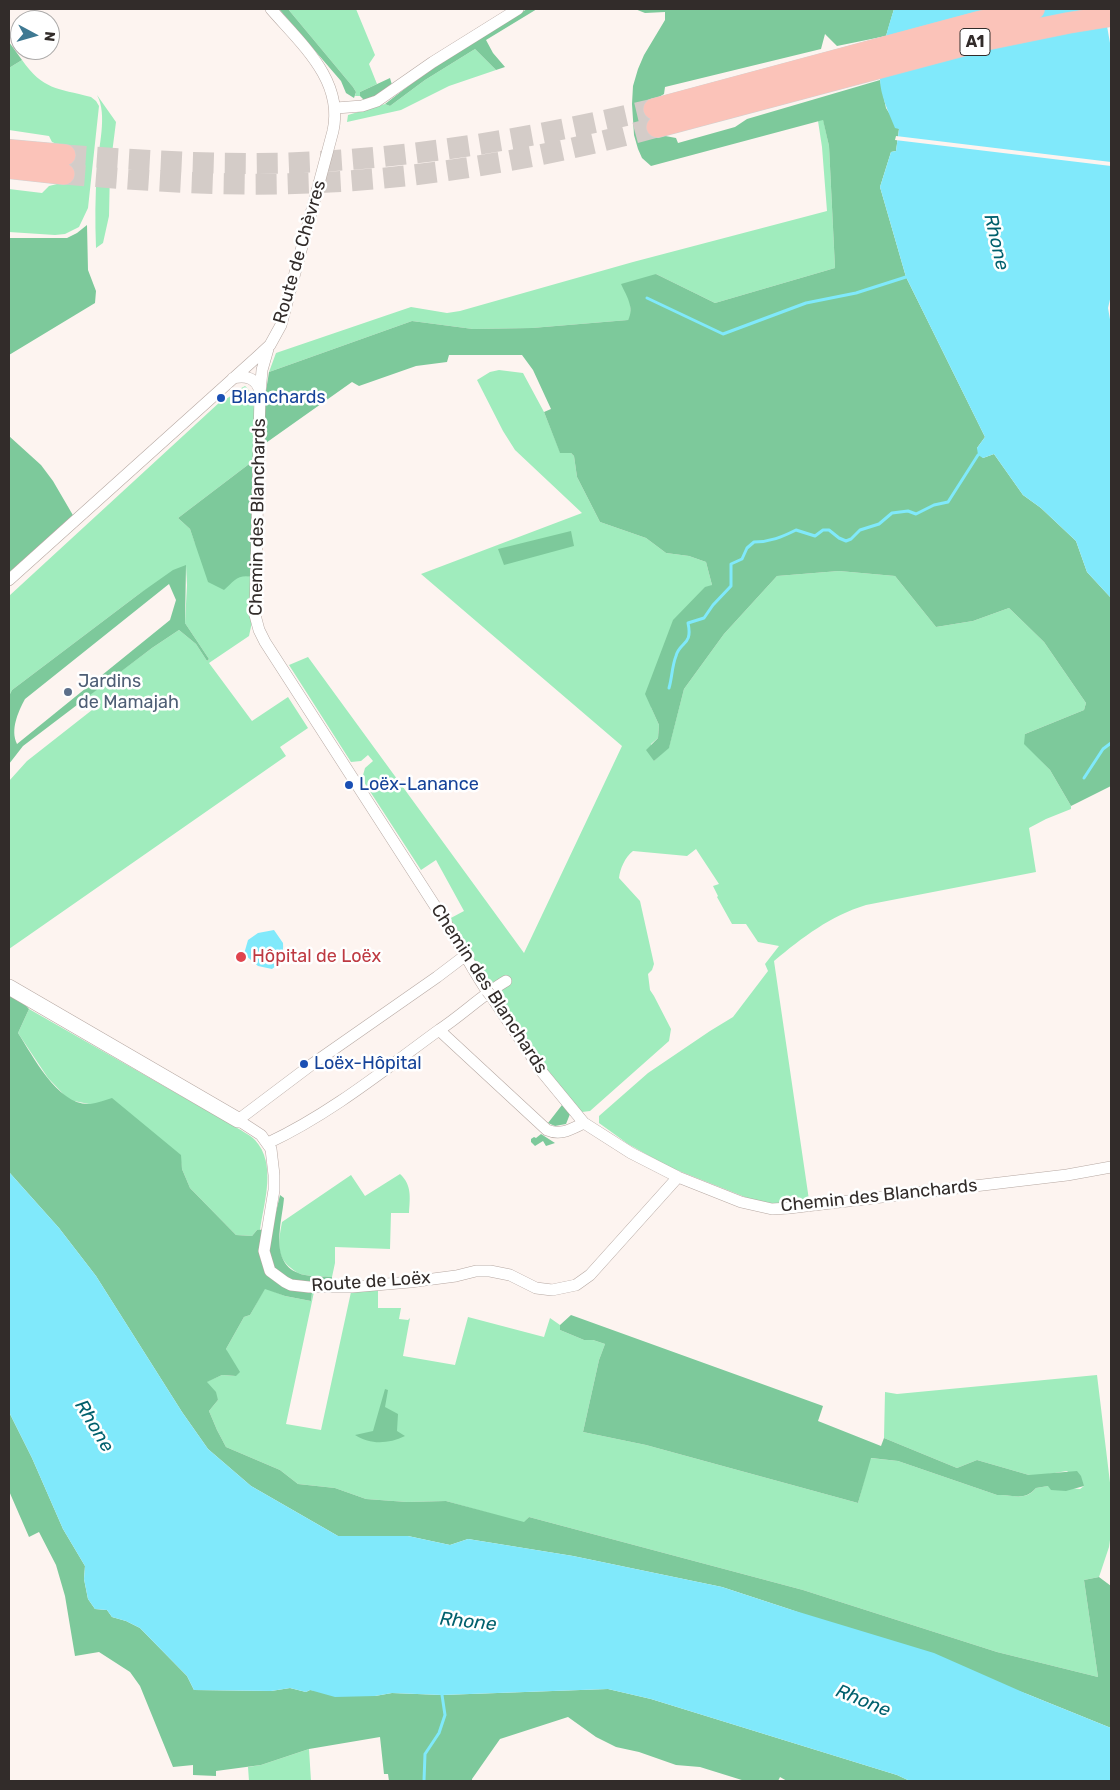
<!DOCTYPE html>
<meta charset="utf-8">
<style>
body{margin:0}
#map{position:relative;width:1120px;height:1790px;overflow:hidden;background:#fdf4f0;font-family:Rubik,sans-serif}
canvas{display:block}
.frame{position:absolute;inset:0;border:10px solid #322c2a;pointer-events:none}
.north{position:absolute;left:10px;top:10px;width:50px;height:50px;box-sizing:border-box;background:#fff;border:1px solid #adabaa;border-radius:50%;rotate:96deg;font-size:14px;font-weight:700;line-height:20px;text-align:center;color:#322c2a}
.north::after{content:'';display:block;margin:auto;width:18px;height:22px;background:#3f7992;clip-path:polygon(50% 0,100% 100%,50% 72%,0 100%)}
</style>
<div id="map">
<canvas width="1120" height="1790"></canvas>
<div class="frame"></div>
<div class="north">N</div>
</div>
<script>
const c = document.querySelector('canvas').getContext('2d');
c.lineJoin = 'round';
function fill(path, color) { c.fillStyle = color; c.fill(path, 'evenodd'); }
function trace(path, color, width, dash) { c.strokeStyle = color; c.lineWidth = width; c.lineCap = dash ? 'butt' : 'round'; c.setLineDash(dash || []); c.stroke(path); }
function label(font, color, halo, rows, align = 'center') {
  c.font = font + ' Rubik,sans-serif'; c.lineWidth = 5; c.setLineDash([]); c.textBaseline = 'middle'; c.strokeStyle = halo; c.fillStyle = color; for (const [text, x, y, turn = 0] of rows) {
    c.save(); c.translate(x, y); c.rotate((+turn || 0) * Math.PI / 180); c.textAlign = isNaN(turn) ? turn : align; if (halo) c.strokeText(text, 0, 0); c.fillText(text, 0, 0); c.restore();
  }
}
const green = new Path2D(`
 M288,9H356L375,55L369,64L377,84L360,92V96H355L356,92L353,87Z
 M475,49L496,70L449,86L401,110L347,122L348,115L385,104L390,106L425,80Z
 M22,60C43,90 57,88 91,97L96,101L99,106L88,208L79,227L65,234L55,235L9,232V189L42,193L49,186L61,183L59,145L52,142L49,136L9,130V68Z
 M97,95L116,122L110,169L109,216L103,243L96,248C95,222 95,196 97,171C98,148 108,115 97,95Z
 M823,119L829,146L835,268L715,303L656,274L630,303L631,315L628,320L532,328L473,329L412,321L269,372L276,353L411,307L447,313L460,311L633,262L827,211L822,147L818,121Z
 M499,370L523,373L544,412L560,452L571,453L574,456L577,477L600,522L646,538L666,553L689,556L706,562L712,585L651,707L659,725L658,738L651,744L654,761L669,747L684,689L724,634L777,576L839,571L895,576L936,627L973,621L1009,608L1044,642L1086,703L1084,710L1025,734V744L1050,770L1071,806V809L1046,819L1029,828L1036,872L866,905C830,916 803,937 774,961L809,1200L777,1204L755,1201L669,1167L628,1144L599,1123V1116L648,1073L710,1031L733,1017L768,971L765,964L779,946L758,942L746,924H732L717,897L718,896L713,886L719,884L696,849L687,856L633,851C625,857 620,869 619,878L640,901L654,964L652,970L648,974L650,990L654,996L671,1029L669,1041L590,1111L582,1112C540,1068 510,1015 476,965L470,950L449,919L464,911L436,860L421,870L362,779L365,768L373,761L368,755L361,761L351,762L289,665L308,657L524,953L622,746L421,574L582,513L515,450L503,431L477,380L490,372Z
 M245,386C260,396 253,444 253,461L178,518L190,529L195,543L237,577L244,575L252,577V622L249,636L209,663L252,721L288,697L308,728L280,747L286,756L9,949V781L27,761L92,710L84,699L152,648L179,630L196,644L207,661L209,659L185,623L187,585L186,566L139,594L12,690L9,696V596L221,401C231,398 236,390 245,386Z
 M29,1009L232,1125C240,1130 249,1134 255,1140C277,1164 264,1202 260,1230H257L252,1236L236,1235L190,1188L182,1169L180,1155L89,1104L69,1100L48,1078L18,1033Z
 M400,1174C412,1185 410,1197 409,1213H391L390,1249L335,1247V1263L332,1277C323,1276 313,1277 305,1275C299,1274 296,1272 291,1268C275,1256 279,1239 282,1222L351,1175L365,1196Z
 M265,1288L285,1296L311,1301L312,1292H314L286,1424L321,1430L351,1292L378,1290V1308H401L399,1319L408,1320L410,1318L403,1356L455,1365L468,1317L544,1337L550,1318L560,1325V1330L584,1340H593L605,1344L599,1360L583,1432L646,1445L858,1503L870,1458L898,1461L997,1495C1013,1494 1025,1502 1036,1488L1048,1486L1080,1489L1084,1486L1067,1471L1042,1475H1029L977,1460L957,1468L884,1438L885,1392L897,1394L1097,1375L1111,1491V1533L1109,1547L1099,1577L1084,1580L1098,1677L997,1652L803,1590L529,1517L524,1523L446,1501L407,1502L366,1499L335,1488L298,1484L280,1470L226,1447L217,1430L209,1411L218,1400L206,1382L222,1375L235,1376L226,1349L244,1317L250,1315Z
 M309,1749L311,1781H249L248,1767L261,1765Z`);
const forest = new Path2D(`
 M279,9H288L353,87L356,92L354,98L346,93L341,81Z
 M527,9H537L486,40L493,53L505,67L496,70L475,49L425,80L390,106L385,104L424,74Z
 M635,9H894L886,36L837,46L825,34L821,49L665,87L664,94L654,100L660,135L676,138L678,143L735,127L747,119L880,80L886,108L899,129L896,151L891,152L880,187L906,277L985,437L977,448L983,458L994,454L1023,495L1041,508L1076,541L1087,572L1111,598V786L1071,806L1050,770L1024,744L1025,734L1084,710L1086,703L1044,642L1009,608L973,621L936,627L895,576L839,571L777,576L724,634L684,689L669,748L654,761L646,750L658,738L659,725L645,694L673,620L705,587L712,585L706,562L689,556L666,553L646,538L600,522L577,477L574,456L571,453H560L544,412L551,409L533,370L522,355H449L447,362L416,366L359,386L352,382L263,445L264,403L269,372L412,321L473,329L532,328L628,320C635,308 626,295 621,284L656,274L715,303L835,268L829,146L823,120L651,166L642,158L638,149L634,135L632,104L633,86L638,69L644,55L665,20V12L645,13Z
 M9,42L22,60L9,68Z
 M390,78L392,85L380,94L364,100L360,96V92Z
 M87,225L88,270L96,291L95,303L9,355V238H67L77,233Z
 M9,436L41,465L53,481L74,517L9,574Z
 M253,461L252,577C238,574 234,581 224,590L208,582L190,529L178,518Z
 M571,531L574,546L504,565L498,549Z
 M186,565L185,623L209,659L207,661L196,644L179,630L152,648L23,746L9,764V696L12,690L139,594L173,570ZM169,584L176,600L170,620L17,744C10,730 18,712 25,699Z
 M9,992L20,999L29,1009L18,1033C33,1056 58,1106 90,1104C97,1103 105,1100 112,1098L181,1155L182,1169L190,1188L236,1235L252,1236L257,1230L272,1229L280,1195L284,1198C282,1224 267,1267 305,1275C313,1277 323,1276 332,1277L331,1284H313L311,1301L285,1296L265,1289L250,1315L244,1317L226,1349L240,1372L236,1376L222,1375L207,1382L216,1392L218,1400L209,1411L217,1430L226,1447L280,1470L298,1484L335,1488L366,1499L407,1502L446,1501L524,1522L529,1517L803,1590L997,1652L1098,1677L1084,1580L1099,1577L1111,1586V1728L1027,1694L789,1609L722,1587L573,1556L468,1539L450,1545L408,1536H338L251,1486L208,1449L182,1412L96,1276L59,1228L9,1172Z
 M562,1105L570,1114L566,1124L555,1126L548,1123Z
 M541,1134L555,1143L546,1146L543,1141L535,1146L531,1142V1139L534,1137L536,1138Z
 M571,1315L823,1406L818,1421L881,1446L884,1438L957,1468L977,1460L1029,1475L1077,1471L1081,1476L1084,1486L1066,1491L1051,1490L1048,1486L1036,1488C1024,1502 1013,1494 997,1495L898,1461L871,1458L858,1503L646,1445L583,1432L599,1360L605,1344L593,1340H584L560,1330V1325Z
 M385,1389L388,1390L385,1407L398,1414L397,1431L405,1436C388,1444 371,1445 355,1435L373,1431Z
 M9,1412L32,1458L63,1529L85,1566L84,1579L88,1599L95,1609L107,1610L112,1617L126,1621L140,1628L187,1676L194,1690L271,1691L290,1688L306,1692L310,1690L375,1696L392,1693L442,1695L608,1689L651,1699L897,1775L910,1781H787L780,1777L778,1781H745L700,1767L676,1765L639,1752L616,1747L596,1737L568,1717L500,1739L472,1779V1781H389L388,1774H384L380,1737L309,1749L261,1765L216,1771V1776L193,1775V1765L173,1767L140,1686L130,1672L99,1652L75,1656L65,1596L56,1565L39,1532L29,1537L9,1491Z`);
const water = new Path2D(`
 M894,9H1104L1110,43V73L1111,81V295L1108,308L1111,325V598L1087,572L1076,541L1041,508L1023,495L994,454L983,458L978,455L977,448L985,437L906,277L880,187L891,152L896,151L899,129L895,128C889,113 880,95 880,79C880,55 887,31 894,9Z
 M274,930L283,943C284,953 280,964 272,969L258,966L244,954L248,940L258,933Z
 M9,1172L59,1228L96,1276L182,1412L208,1449L251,1486L338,1536H408L450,1545L468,1539L573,1556L722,1587L789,1609L934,1653L1027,1694L1111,1728V1781H910L897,1775L651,1699L608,1689L442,1695L392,1693L375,1696L335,1697L310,1690L306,1692L290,1688L271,1691L194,1690L187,1676L140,1628L126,1621L112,1617L107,1610L95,1609L88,1599L84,1579L85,1566L63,1529L32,1458L9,1412Z`);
const pier = new Path2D(`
 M896,136L1111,162V166L895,140Z`);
const stream = new Path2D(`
 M647,298L723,334L806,303L856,293L906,277
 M669,688C672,678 672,666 676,656C680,641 693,646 688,623L704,618L713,605L731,586V564L742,559L747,548L754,542C770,542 782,537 796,530L815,536L823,530H829L839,538L846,541L851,539L860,530L879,524L892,513L908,511L916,514L934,505L948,502L978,455
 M1084,778L1103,749L1111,743
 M424,1781L425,1754L439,1733L445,1715L442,1695`);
const motorwayTunnel = new Path2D(`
 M65,155C147,161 229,166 311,162C428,156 541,136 654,109
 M64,174C135,180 205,185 276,184C406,182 533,161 657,127`);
const minor = new Path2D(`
 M336,108L362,106L377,101L433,62L518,9
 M268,349L262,370L260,394L255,615L259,630L265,642L446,923C460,945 472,969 487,991
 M233,378C246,375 257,378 260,392
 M9,580L257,357L270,345L281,325L333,131C344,80 301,44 271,9
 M466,955L437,977L311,1065L238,1120L261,1135L271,1149L274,1175V1190L264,1251L270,1271L285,1282L291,1285L309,1287H352L410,1282L456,1276L476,1271H490L510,1275L536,1288L552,1290L576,1285L590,1275L678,1177
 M491,996L542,1072L584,1123L631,1153L678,1177L741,1202L772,1209L789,1208L1067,1175L1111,1167
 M439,1030C462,1015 482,995 506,981
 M268,1143C330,1114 384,1070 439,1030L547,1130C561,1136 571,1129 584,1123`);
const tertiary = new Path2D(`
 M9,987L238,1120`);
const motorway = new Path2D(`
 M654,109L978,22L1034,9
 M657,127L980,41L1068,23L1111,16
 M9,150L65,155
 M9,168L64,174`);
const minorBridge = new Path2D(`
 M487,991L491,996`);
const markers = [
 [221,398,5,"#1a4fb4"],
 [68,692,5,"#5c6f8a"],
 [349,785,5,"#1a4fb4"],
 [241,957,6,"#e0444e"],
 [304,1064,5,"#1a4fb4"]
];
const shields = [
 [975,42,30]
];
const shieldNames = [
 ["A1",975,42]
];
const streetNames = [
 ["Route de Chèvres",300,252,-74],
 ["Chemin des Blanchards",258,517,-89],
 ["Chemin des Blanchards",489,989,57],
 ["Chemin des Blanchards",879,1196,-6],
 ["Route de Loëx",371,1282,-4]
];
const transitNames = [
 ["Blanchards",231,398],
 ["Loëx-Lanance",359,785],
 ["Loëx-Hôpital",314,1064]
];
const serviceNames = [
 ["Jardins",78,682],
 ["de Mamajah",78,703]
];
const healthNames = [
 ["Hôpital de Loëx",252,957]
];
const waterNames = [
 ["Rhone",996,242,77],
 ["Rhone",94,1426,59],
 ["Rhone",468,1622,6],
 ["Rhone",863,1701,22]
];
fill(green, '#a0ecbd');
fill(forest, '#7dc99b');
fill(water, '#80e9fb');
fill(pier, '#fdf4f0');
trace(stream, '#80e9fb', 3);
trace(motorwayTunnel, '#d4ccc8', 21, [21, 11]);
trace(minor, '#b6a8a2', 12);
trace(tertiary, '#b6a8a2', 16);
trace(motorway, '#d2d1d0', 22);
trace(minor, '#fff', 11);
trace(tertiary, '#fff', 15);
trace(motorway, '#fbc3b9', 21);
trace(minorBridge, '#b6a8a2', 12, []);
trace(minorBridge, '#fff', 11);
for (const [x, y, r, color] of markers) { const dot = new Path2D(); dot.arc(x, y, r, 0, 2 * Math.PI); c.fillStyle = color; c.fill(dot); trace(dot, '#fff', 2); }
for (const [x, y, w] of shields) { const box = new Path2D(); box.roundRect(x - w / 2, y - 13.5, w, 27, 4); c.fillStyle = '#fff'; c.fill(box); trace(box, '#322c2a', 1); }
label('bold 16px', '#322c2a', null, shieldNames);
label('18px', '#322c2a', '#fff', streetNames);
label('18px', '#164399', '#fff', transitNames, 'left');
label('18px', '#4e5e75', '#fff', serviceNames, 'left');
label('18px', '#be3a42', '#fff', healthNames, 'left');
label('italic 19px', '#00606d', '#fff', waterNames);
</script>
